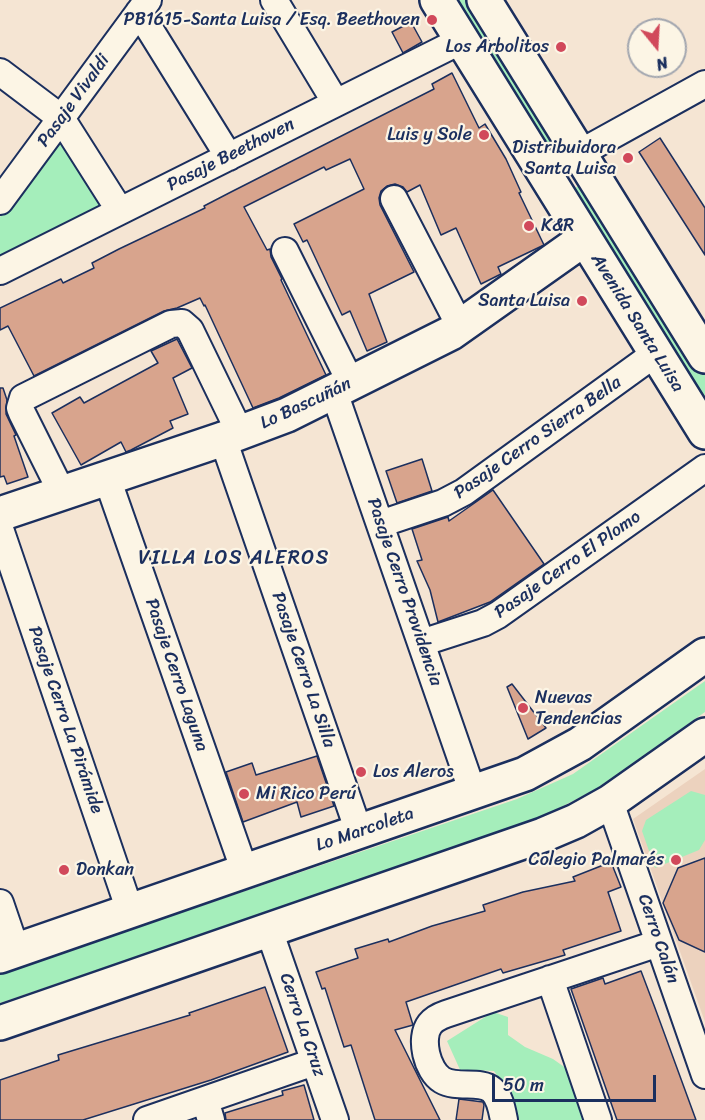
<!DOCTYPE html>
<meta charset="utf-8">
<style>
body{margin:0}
#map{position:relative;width:705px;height:1120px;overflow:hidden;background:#f5e5d3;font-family:Sriracha,sans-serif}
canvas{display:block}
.north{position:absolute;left:627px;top:18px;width:60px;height:60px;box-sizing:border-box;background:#fcf5e5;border:2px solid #a2a6af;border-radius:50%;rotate:162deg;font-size:16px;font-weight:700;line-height:24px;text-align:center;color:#1b2f5e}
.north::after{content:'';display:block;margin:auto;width:21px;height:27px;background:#d1495b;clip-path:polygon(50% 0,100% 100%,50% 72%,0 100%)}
.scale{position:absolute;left:492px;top:1075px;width:164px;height:27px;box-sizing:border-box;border:3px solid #1b2f5e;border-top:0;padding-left:8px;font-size:18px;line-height:21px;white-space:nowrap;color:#1b2f5e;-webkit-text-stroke:4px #fcf5e5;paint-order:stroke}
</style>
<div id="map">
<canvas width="705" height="1120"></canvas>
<div class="north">N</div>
<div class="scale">50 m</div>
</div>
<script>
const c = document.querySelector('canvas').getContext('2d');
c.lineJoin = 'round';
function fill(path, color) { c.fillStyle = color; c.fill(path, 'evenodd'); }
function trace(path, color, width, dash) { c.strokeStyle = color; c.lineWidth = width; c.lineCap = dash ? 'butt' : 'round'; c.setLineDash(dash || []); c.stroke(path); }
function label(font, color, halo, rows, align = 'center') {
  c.font = font + ' Sriracha,sans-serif'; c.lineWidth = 4.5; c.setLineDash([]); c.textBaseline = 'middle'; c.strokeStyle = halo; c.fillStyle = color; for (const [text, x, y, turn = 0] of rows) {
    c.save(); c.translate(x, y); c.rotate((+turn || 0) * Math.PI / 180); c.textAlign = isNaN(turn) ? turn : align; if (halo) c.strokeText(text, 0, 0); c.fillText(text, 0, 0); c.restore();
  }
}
const built = new Path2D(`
 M705,769V1022L633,819Z`);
const green = new Path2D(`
 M454,0H475L561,137L544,146Z
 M61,135L112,210L0,262V217Z
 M586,181L705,369V402L572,190Z
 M705,681V712L596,789L532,822L0,1003V974L517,799L573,774Z
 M691,791L705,795V840L699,850L655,868L642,831L646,820Z
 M493,1012L508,1017V1035L525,1047L553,1059L570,1071L588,1120H515L510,1094L494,1071L476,1070L461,1072L447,1041Z`);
const building = new Path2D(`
 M411,22L422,42L403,53L392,32Z
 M452,73L479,128L485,124L506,159L521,192L519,193L544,245L498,267L501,274L481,284L456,228L441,235L420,185L407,192L403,187L395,184L387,186L381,191L379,198L380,205L414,272L369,294L387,342L367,351L350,311L342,315L307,240L303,242L294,224L364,189L350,159L326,170L324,167L244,207L267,250L270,249L271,257L282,279L281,280L326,375L279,398L253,408L205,305L204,306L200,298L177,308L164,311L34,376L8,326L0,330V308L61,279L63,283L94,268L92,263L119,249L205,208L204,206L231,192L434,89L432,84Z
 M660,138L705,208V255L639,152Z
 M177,339L192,368L173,378L188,414L170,421L173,428L131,450L126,452L121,442L81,465L52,413L80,397L84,403L158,363L151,351Z
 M0,388H3L7,400L6,414L16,435L14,436L28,477L7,484L4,476L0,477Z
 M422,459L432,491L397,503L386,471Z
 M493,490L544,564L490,602L438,622L430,590L417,561L422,560L412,529L448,517L449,521Z
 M512,684L546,728L528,739L507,687Z
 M317,756L334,806L301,817L297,802L243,822L226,772L252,763L256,775Z
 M705,858V952L679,940L663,903L678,868Z
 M611,862L621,887L608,892L621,931L563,950L565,955L503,973L501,969L406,1002L413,1025L395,1030L440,1120H375L351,1045L344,1047L325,988L322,989L316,972L358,958L355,949L388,939L389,942L432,926L485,911L483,905L523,892L575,881L573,877Z
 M641,971L655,1008L696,1120H617L571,989L603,978L605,984Z
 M265,987L288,1052L211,1080L83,1120H0V1080L59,1060L58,1055L190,1015L189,1013Z
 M304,1085L314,1120H226L225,1113L283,1095L282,1091Z
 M459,1099L483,1102L484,1105L482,1120H456Z`);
const street = new Path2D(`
 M274,0L336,103
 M139,12L229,157
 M0,72L61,118L120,211
 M544,173L705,84
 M394,199L460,326
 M0,201L148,0
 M285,251L351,383
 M0,271L462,40
 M334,392L473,793
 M223,439L359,832
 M107,478L245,872
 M62,493L22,413L20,408L23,398L171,324L182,323L190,330L240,433
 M380,524L443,503L464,492L656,353
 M0,529L130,911
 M421,643L483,623L498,615L705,468
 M610,802L705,1075
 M0,903L16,950
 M269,930L335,1120
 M550,979L598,1120
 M205,1100L211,1120
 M147,1120L314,1062
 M504,1120C502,1110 500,1097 492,1090C480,1080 457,1089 442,1080C427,1071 419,1038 430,1024C434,1019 440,1016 446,1014L659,943`);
const secondary = new Path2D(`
 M437,0L705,432
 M484,0L705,356
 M0,514L223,439L287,415L451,333L584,239
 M0,956L525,774L580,744L705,655
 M0,1023L543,835L576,821L610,802L705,735`);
const markers = [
 [432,20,6,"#d1495b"],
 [561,47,6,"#d1495b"],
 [484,135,6,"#d1495b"],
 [628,158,6,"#d1495b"],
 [529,226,6,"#d1495b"],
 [582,301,6,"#d1495b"],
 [523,708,6,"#d1495b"],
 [361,772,6,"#d1495b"],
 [244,794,6,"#d1495b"],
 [676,860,6,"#d1495b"],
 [64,870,6,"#d1495b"]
];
const poiNames = [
 ["PB1615-Santa Luisa / Esq. Beethoven",420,20],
 ["Los Arbolitos",549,47],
 ["Luis y Sole",472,135],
 ["Distribuidora",616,148],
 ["Santa Luisa",616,169],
 ["K&R",541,226,"left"],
 ["Santa Luisa",570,301],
 ["Nuevas",535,698,"left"],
 ["Tendencias",535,719,"left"],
 ["Los Aleros",373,772,"left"],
 ["Mi Rico Perú",256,794,"left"],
 ["Colegio Palmarés",664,860],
 ["Donkan",76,870,"left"]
];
const streetNames = [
 ["Pasaje Vivaldi",74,101,-54],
 ["Pasaje Beethoven",231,155,-27],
 ["Avenida Santa Luisa",637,323,58],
 ["Lo Bascuñán",306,404,-25],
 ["Pasaje Cerro Sierra Bella",538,438,-35],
 ["Pasaje Cerro El Plomo",568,565,-35],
 ["Pasaje Cerro Providencia",404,592,71],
 ["Pasaje Cerro La Silla",303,670,71],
 ["Pasaje Cerro Laguna",176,675,71],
 ["Pasaje Cerro La Pirámide",65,720,71],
 ["Lo Marcoleta",365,830,-19],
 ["Cerro Calán",658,939,71],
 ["Cerro La Cruz",302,1025,71]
];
const neighbourhoodNames = [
 ["VILLA LOS ALEROS",234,559]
];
fill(built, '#ecd2be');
fill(green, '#a5eebb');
fill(building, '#d8a48d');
trace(building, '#1b2f5e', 1.5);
trace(street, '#1b2f5e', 30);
trace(secondary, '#1b2f5e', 38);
trace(street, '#fcf5e5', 26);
trace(secondary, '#fcf5e5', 33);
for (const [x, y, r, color] of markers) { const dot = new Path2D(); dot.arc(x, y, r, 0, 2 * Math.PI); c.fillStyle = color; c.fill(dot); trace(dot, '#fcf5e5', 2); }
label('18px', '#1b2f5e', '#fcf5e5', poiNames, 'right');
label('18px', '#1b2f5e', '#fcf5e5', streetNames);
c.letterSpacing = '1.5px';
label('20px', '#1b2f5e', '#fcf5e5', neighbourhoodNames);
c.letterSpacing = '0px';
</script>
